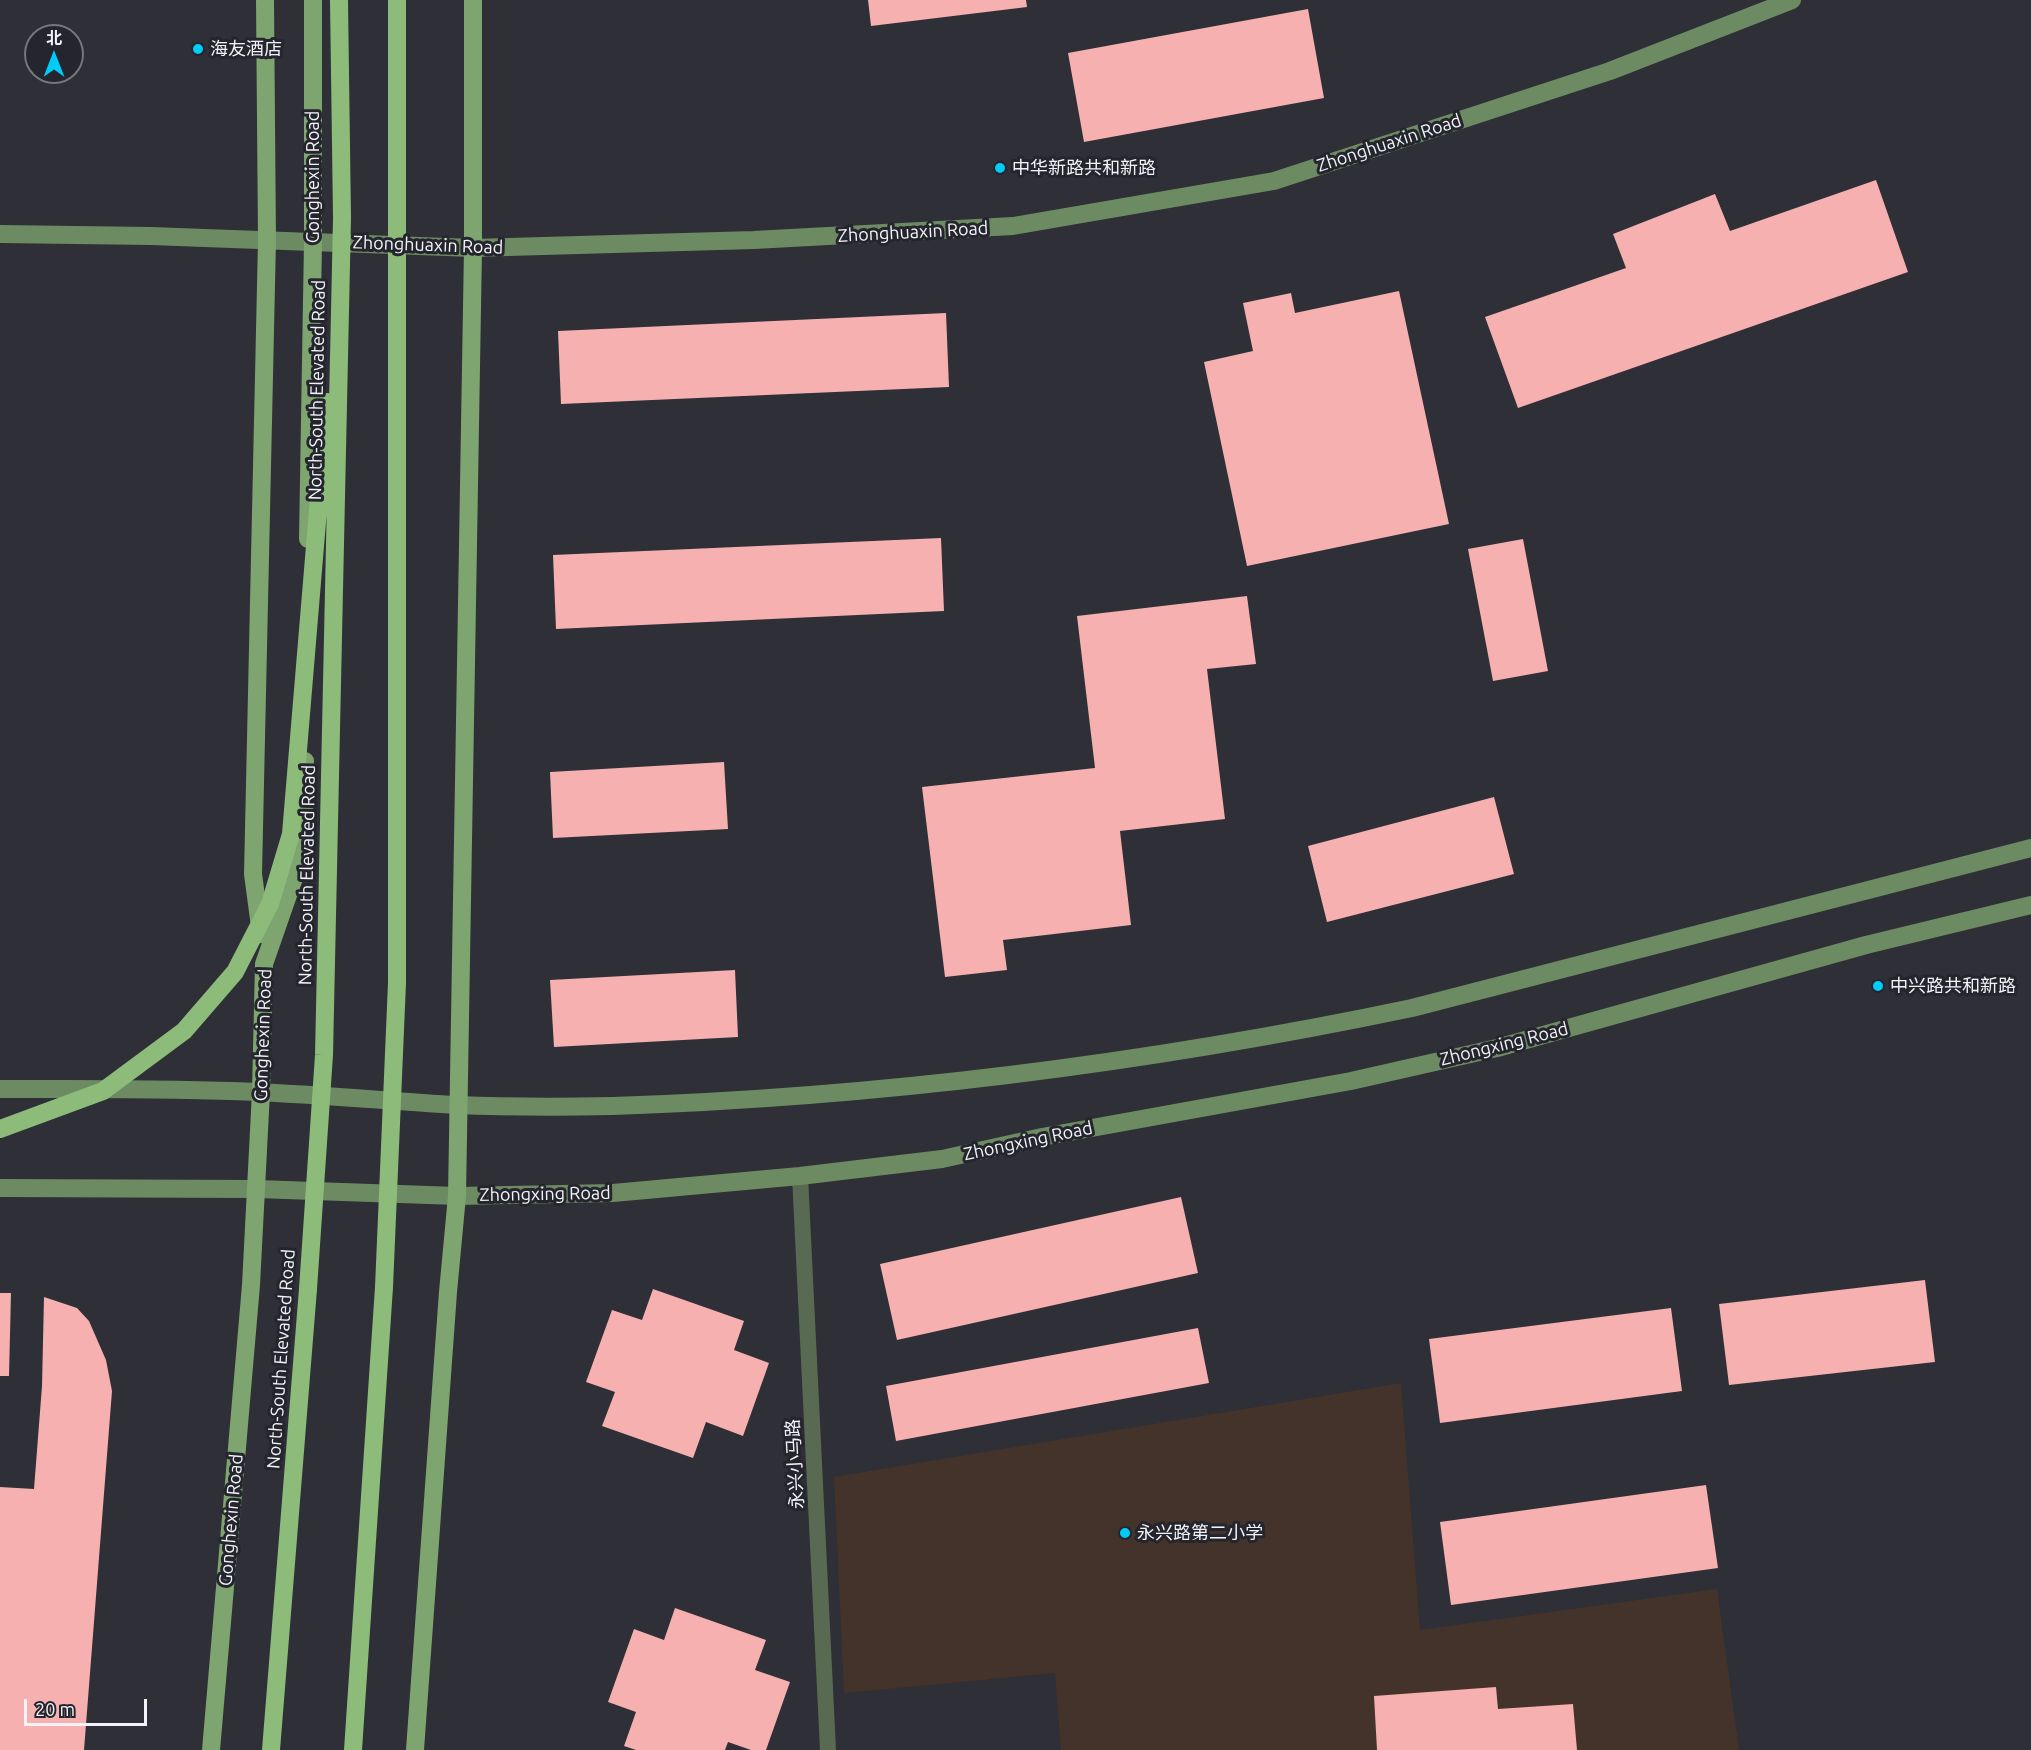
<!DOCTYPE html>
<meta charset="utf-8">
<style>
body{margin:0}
#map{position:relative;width:2031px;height:1750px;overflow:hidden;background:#2e2f37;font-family:Ubuntu,"Noto Sans SC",sans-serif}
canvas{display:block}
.north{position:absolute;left:24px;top:24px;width:60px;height:60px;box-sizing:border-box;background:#24252d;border:2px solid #76777e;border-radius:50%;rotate:0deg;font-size:16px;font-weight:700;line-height:24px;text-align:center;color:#f2f3f8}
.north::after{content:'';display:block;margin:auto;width:21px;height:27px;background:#00cbf9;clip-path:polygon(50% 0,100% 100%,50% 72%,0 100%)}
.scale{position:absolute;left:24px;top:1699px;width:123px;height:27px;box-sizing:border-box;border:3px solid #f2f3f8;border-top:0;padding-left:8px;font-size:18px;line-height:21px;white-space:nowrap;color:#f2f3f8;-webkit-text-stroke:4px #24252d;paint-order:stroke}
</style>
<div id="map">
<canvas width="2031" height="1750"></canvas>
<div class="north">北</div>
<div class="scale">20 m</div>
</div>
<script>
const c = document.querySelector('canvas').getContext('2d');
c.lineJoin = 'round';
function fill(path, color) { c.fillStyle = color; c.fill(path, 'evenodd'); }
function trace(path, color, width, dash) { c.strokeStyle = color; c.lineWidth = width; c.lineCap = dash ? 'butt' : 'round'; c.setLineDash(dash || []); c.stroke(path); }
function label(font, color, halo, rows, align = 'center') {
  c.font = font + ' Ubuntu,"Noto Sans SC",sans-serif'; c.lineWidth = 6; c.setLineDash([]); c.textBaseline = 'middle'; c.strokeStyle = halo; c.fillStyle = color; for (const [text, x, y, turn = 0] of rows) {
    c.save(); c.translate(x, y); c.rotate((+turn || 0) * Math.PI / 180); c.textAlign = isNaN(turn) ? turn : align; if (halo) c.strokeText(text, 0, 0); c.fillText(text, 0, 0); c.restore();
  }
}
const education = new Path2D(`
 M1401,1383L1420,1630L1717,1589L1739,1750H1061L1055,1673L844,1693L834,1477Z`);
const building = new Path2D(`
 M868,0H1026L1027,7L871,26Z
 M1308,9L1324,98L1084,142L1068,53Z
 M1876,180L1908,272L1518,408L1485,317L1626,268L1613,234L1715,194L1730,231Z
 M1399,291L1449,524L1247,566L1204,362L1253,351L1243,303L1291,293L1295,313Z
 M946,313L949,387L561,404L558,331Z
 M941,538L944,611L556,629L553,555Z
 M1523,539L1548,671L1493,681L1468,549Z
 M1247,596L1256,664L1207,669L1225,819L1120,831L1131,925L1003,940L1007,970L945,977L922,787L1095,768L1077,616Z
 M724,762L728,829L553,838L550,772Z
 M1494,797L1514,874L1327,922L1308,846Z
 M735,970L738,1037L554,1047L550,980Z
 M1181,1197L1198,1273L897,1340L880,1264Z
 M1925,1280L1935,1362L1729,1385L1719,1304Z
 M653,1289L744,1321L734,1350L769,1363L743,1436L706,1422L693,1458L602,1426L615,1392L586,1382L612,1310L642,1320Z
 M0,1293H11L9,1376H0Z
 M44,1297L77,1308L89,1321L106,1360L112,1391L84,1750H0V1487L34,1489L42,1386Z
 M1671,1308L1682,1391L1440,1423L1429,1339Z
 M1198,1328L1209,1383L896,1441L886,1386Z
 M1706,1485L1718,1568L1451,1605L1440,1522Z
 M675,1608L766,1640L755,1670L790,1682L766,1750H751L728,1742L725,1750H636L624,1746L636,1712L608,1702L634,1629L664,1640Z
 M1496,1687L1498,1709L1573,1704L1577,1750H1377L1374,1696Z`);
const lane = new Path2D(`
 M800,1176L828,1750`);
const secondary = new Path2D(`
 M0,234L151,236L473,248L754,240L1013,226L1274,181L1610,71L1792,0
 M0,1089C86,1089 171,1088 257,1092C323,1095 390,1101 456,1105C508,1107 561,1107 613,1106C882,1097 1149,1063 1412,1008L2031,848
 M0,1188L257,1189L457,1196L613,1193L800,1176L942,1159L1042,1137L1351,1081L1497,1048L1866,945L2031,905`);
const primary = new Path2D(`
 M308,539L313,241V0
 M261,934L253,874L267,240L265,0
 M211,1750L251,1285L261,1092L264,964L303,852L305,761
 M415,1750L448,1292L457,1196L473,248V0`);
const highway = new Path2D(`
 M339,0L342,218
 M271,1750L308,1289
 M353,1750L384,1287`);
const highwayBridge = new Path2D(`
 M0,1129L103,1091L184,1031L235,972L270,904L291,834L327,402
 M384,1287L397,983V0
 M308,1289L324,1055L342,218`);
const markers = [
 [198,49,6,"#00cbf9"],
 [1000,168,6,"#00cbf9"],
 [1878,986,6,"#00cbf9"],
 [1125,1533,6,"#00cbf9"]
];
const poiNames = [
 ["海友酒店",210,49],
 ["中华新路共和新路",1012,168],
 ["中兴路共和新路",1890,986],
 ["永兴路第二小学",1137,1533]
];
const streetNames = [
 ["Zhonghuaxin Road",1389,143,-18],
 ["Gonghexin Road",313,177,-90],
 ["Zhonghuaxin Road",913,232,-3],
 ["Zhonghuaxin Road",428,245,2],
 ["North-South Elevated Road",317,390,-89],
 ["North-South Elevated Road",307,875,-89],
 ["Gonghexin Road",263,1035,-88],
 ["Zhongxing Road",1504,1044,-14],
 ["Zhongxing Road",1028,1141,-12],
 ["Zhongxing Road",545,1194,-1],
 ["North-South Elevated Road",281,1359,-86],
 ["永兴小马路",795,1464,-93],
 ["Gonghexin Road",231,1520,-85]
];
fill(education, '#44332a');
fill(building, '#f5b0af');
trace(lane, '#586a51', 16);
trace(secondary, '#6d8b62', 18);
trace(primary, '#7ea46f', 18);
trace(highway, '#8cbb7a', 18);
trace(highwayBridge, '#8cbb7a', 18);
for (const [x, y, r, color] of markers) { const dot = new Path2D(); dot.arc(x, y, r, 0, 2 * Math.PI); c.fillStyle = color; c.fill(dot); trace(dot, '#24252d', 2); }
label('18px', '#f2f3f8', '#24252d', poiNames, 'left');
label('18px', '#f2f3f8', '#24252d', streetNames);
</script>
